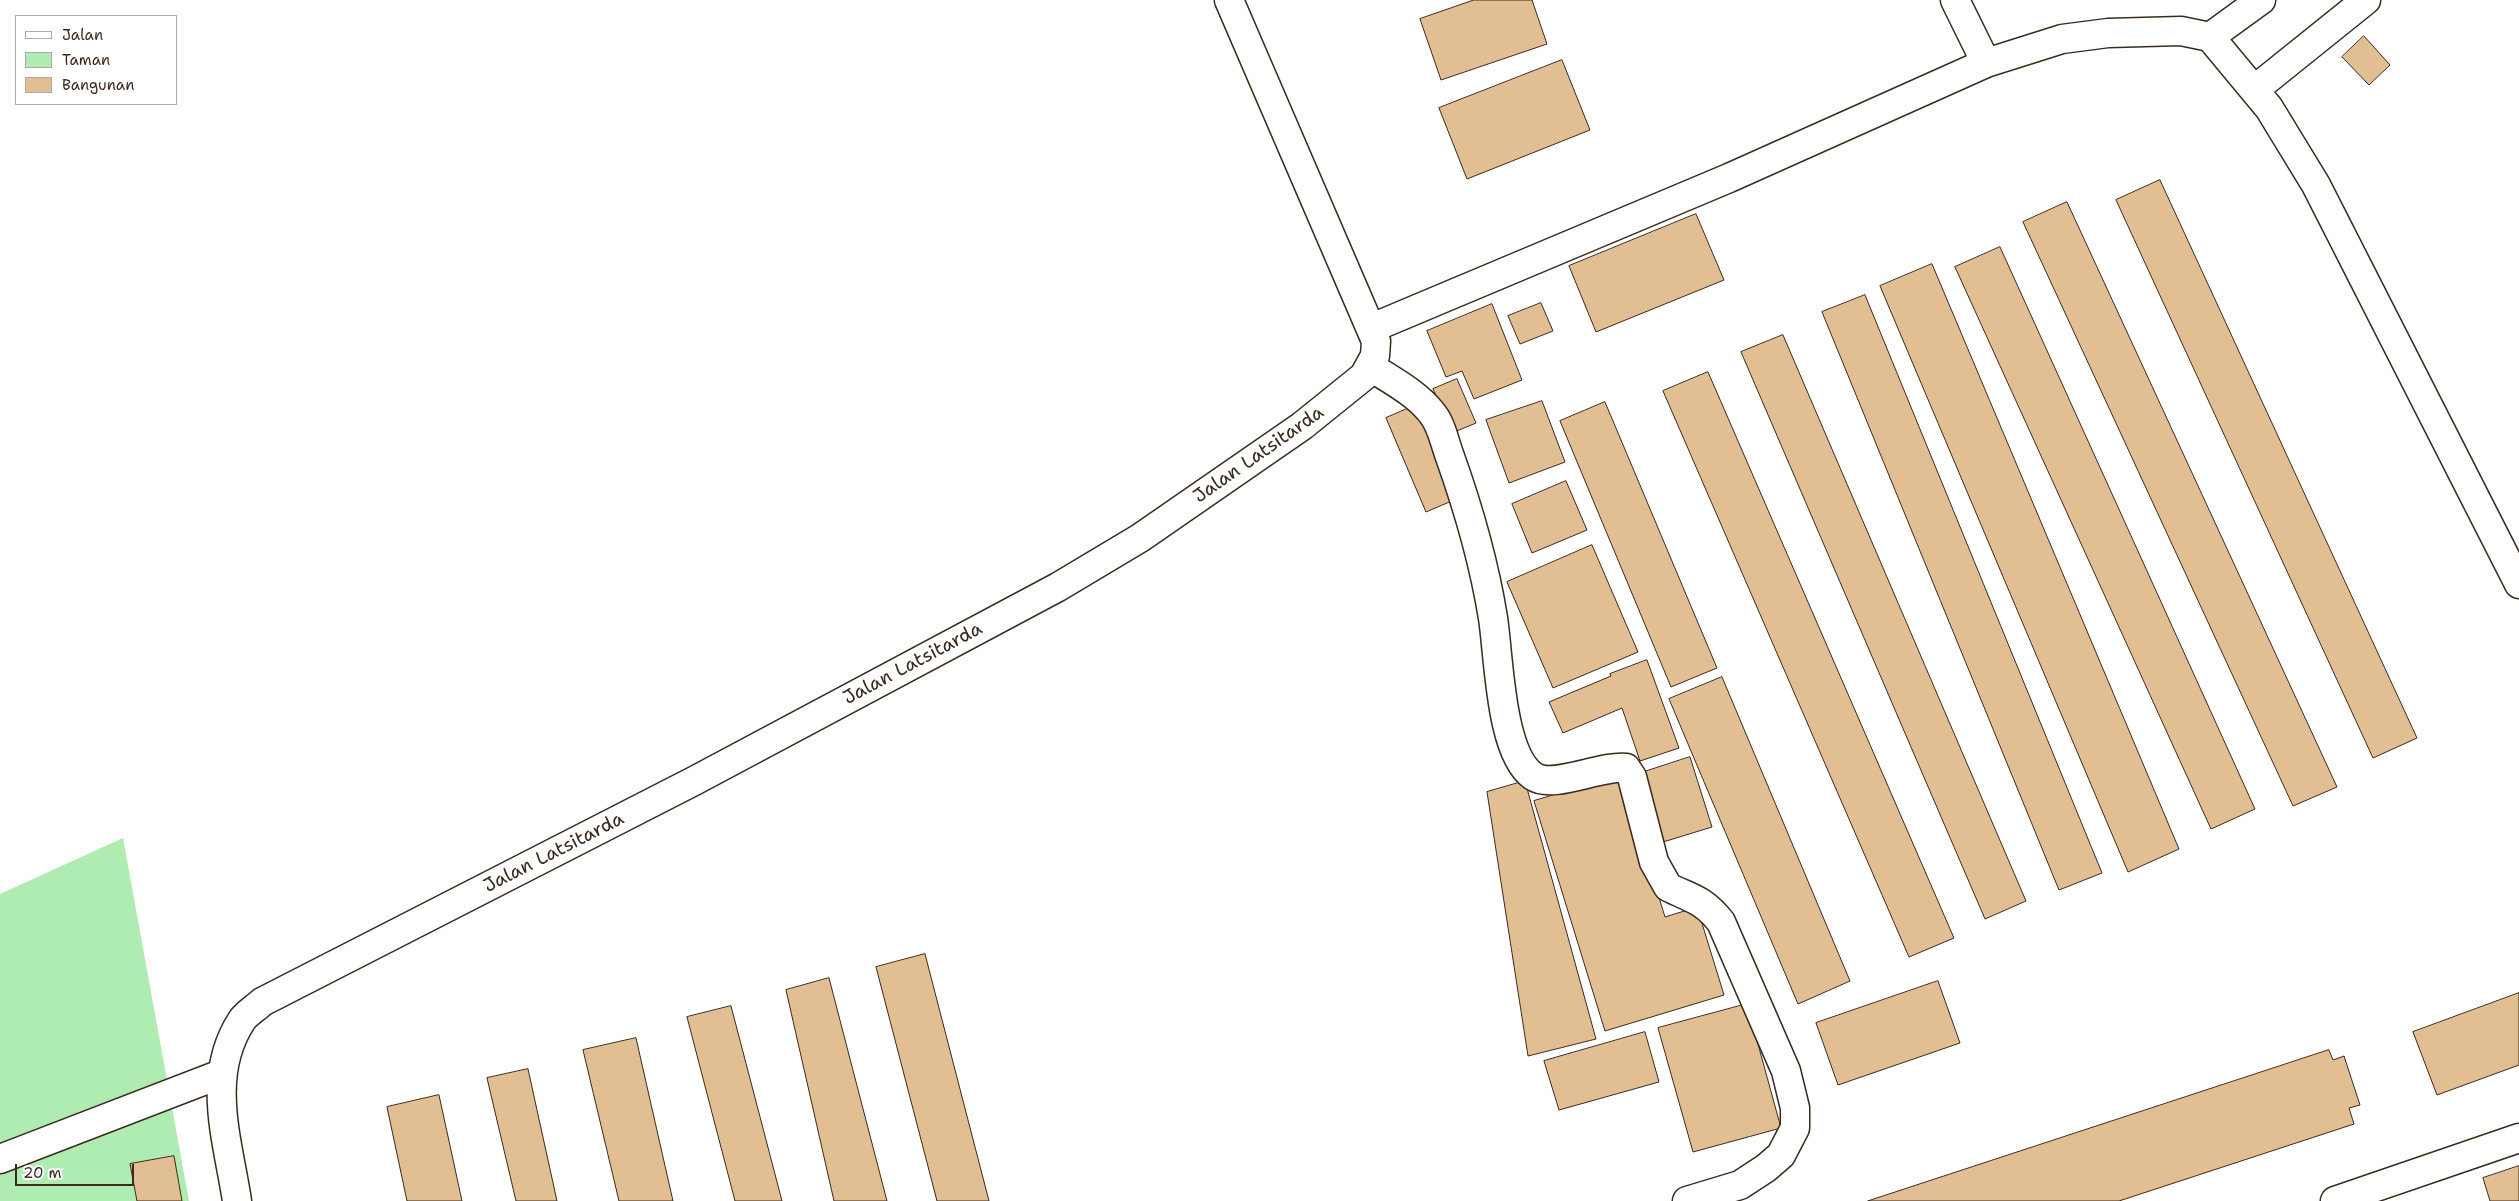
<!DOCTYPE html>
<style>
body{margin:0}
#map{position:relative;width:2519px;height:1201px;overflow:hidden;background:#fff;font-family:"Shantell Sans",sans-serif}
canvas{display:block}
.legend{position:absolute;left:15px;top:15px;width:162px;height:90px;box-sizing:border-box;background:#fff;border:1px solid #b1aaa5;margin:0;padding:6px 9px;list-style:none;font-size:15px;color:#3b2a1e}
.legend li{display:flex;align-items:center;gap:10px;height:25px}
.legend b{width:25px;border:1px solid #b1aaa5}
.scale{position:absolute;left:15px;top:1164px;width:119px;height:22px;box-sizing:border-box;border:2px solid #3b2a1e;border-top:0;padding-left:6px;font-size:15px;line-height:18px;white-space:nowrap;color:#3b2a1e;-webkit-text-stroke:4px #fff;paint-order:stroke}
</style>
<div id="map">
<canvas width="2519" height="1201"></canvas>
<ul class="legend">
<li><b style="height:6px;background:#fff"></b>Jalan</li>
<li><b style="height:14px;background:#afecb2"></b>Taman</li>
<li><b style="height:14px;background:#e2be93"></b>Bangunan</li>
</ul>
<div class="scale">20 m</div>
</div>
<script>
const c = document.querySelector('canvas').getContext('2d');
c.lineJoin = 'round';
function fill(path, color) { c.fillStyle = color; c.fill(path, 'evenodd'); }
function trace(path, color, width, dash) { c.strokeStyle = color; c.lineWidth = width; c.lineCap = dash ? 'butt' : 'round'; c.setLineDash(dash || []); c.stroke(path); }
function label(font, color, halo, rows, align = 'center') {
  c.font = font + ' "Shantell Sans",sans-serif'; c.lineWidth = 5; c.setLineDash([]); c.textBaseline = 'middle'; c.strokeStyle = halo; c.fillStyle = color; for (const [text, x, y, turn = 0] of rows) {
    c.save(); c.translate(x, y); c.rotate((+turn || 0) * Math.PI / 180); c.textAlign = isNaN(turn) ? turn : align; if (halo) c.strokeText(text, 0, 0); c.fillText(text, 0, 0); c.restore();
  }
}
const green = new Path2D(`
 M123,838L189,1201H0V894Z`);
const building = new Path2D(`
 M1474,0H1532L1547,44L1441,80L1420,19Z
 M2364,36L2390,65L2369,85L2342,57Z
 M1562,60L1590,130L1467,179L1439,108Z
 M2160,180L2417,738L2373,758L2116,200Z
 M2067,202L2337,787L2293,806L2023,222Z
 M1696,214L1724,280L1596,332L1569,266Z
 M2000,247L2255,809L2211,829L1955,267Z
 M1932,264L2179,849L2128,872L1880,286Z
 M1865,295L2102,873L2059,890L1822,312Z
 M1541,303L1553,331L1520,344L1508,316Z
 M1492,304L1522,380L1474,399L1462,371L1446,377L1427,331Z
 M1783,335L2026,901L1985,919L1741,352Z
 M1708,372L1954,938L1909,957L1663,391Z
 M1457,379L1476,423L1452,433L1433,389Z
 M1542,401L1565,462L1509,483L1486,420Z
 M1605,402L1717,668L1671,687L1560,421Z
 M1421,403L1461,497L1426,512L1386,418Z
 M1566,481L1587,530L1532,553L1512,504Z
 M1592,545L1638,652L1553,688L1507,582Z
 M1647,660L1679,748L1640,761L1622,708L1563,733L1549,702L1611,676L1610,674Z
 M1722,677L1850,981L1798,1004L1669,699Z
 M1690,757L1712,827L1663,842L1641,773Z
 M1621,775L1665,917L1697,907L1724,995L1605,1031L1534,801Z
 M1525,781L1596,1039L1528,1056L1487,792Z
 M925,954L989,1201H937L876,967Z
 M829,978L887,1201H834L786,990Z
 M1938,981L1960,1043L1838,1085L1816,1023Z
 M2519,993V1065L2437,1095L2413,1032Z
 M1747,1004L1781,1128L1693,1152L1658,1028Z
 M731,1006L782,1201H735L687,1017Z
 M1645,1032L1659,1082L1559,1110L1544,1061Z
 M636,1038L673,1201H619L583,1050Z
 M2329,1050L2333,1060L2344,1056L2360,1105L2349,1108L2354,1124L2119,1201H1868Z
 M528,1069L557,1201H516L487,1078Z
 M439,1095L462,1201H407L387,1107Z
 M174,1156L182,1201H137L130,1164Z
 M2519,1166V1201H2490L2483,1178Z`);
const minor = new Path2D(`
 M1955,0L1986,63
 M2210,37L2261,0
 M2254,90L2366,0
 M1372,328L1729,178L1986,63L2062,39L2108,33L2181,31L2210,37L2269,108L2316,185L2519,584
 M1371,367C1391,380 1416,393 1431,412C1441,423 1444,440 1449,454C1468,507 1484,562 1493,618C1499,657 1500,753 1533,776C1553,790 1600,765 1626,768L1632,777L1654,862L1668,887C1692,899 1703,899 1721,922L1786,1071L1795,1108V1128L1781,1155L1766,1168L1740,1185L1687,1201
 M0,1159L221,1074
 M237,1201C228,1141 205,1076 242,1020C247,1013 256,1008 262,1002L694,781L1058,587L1140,538L1302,426L1364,376L1375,356L1376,341L1229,0
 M2335,1201L2519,1138`);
const streetNames = [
 ["Jalan Latsitarda",1259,455,-35],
 ["Jalan Latsitarda",913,664,-28],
 ["Jalan Latsitarda",554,853,-27]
];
fill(green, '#afecb2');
fill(building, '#e2be93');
trace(building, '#3b2a1e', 1);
trace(minor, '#3b2a1e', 31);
trace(minor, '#fff', 28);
label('19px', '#3b2a1e', '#fff', streetNames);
</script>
